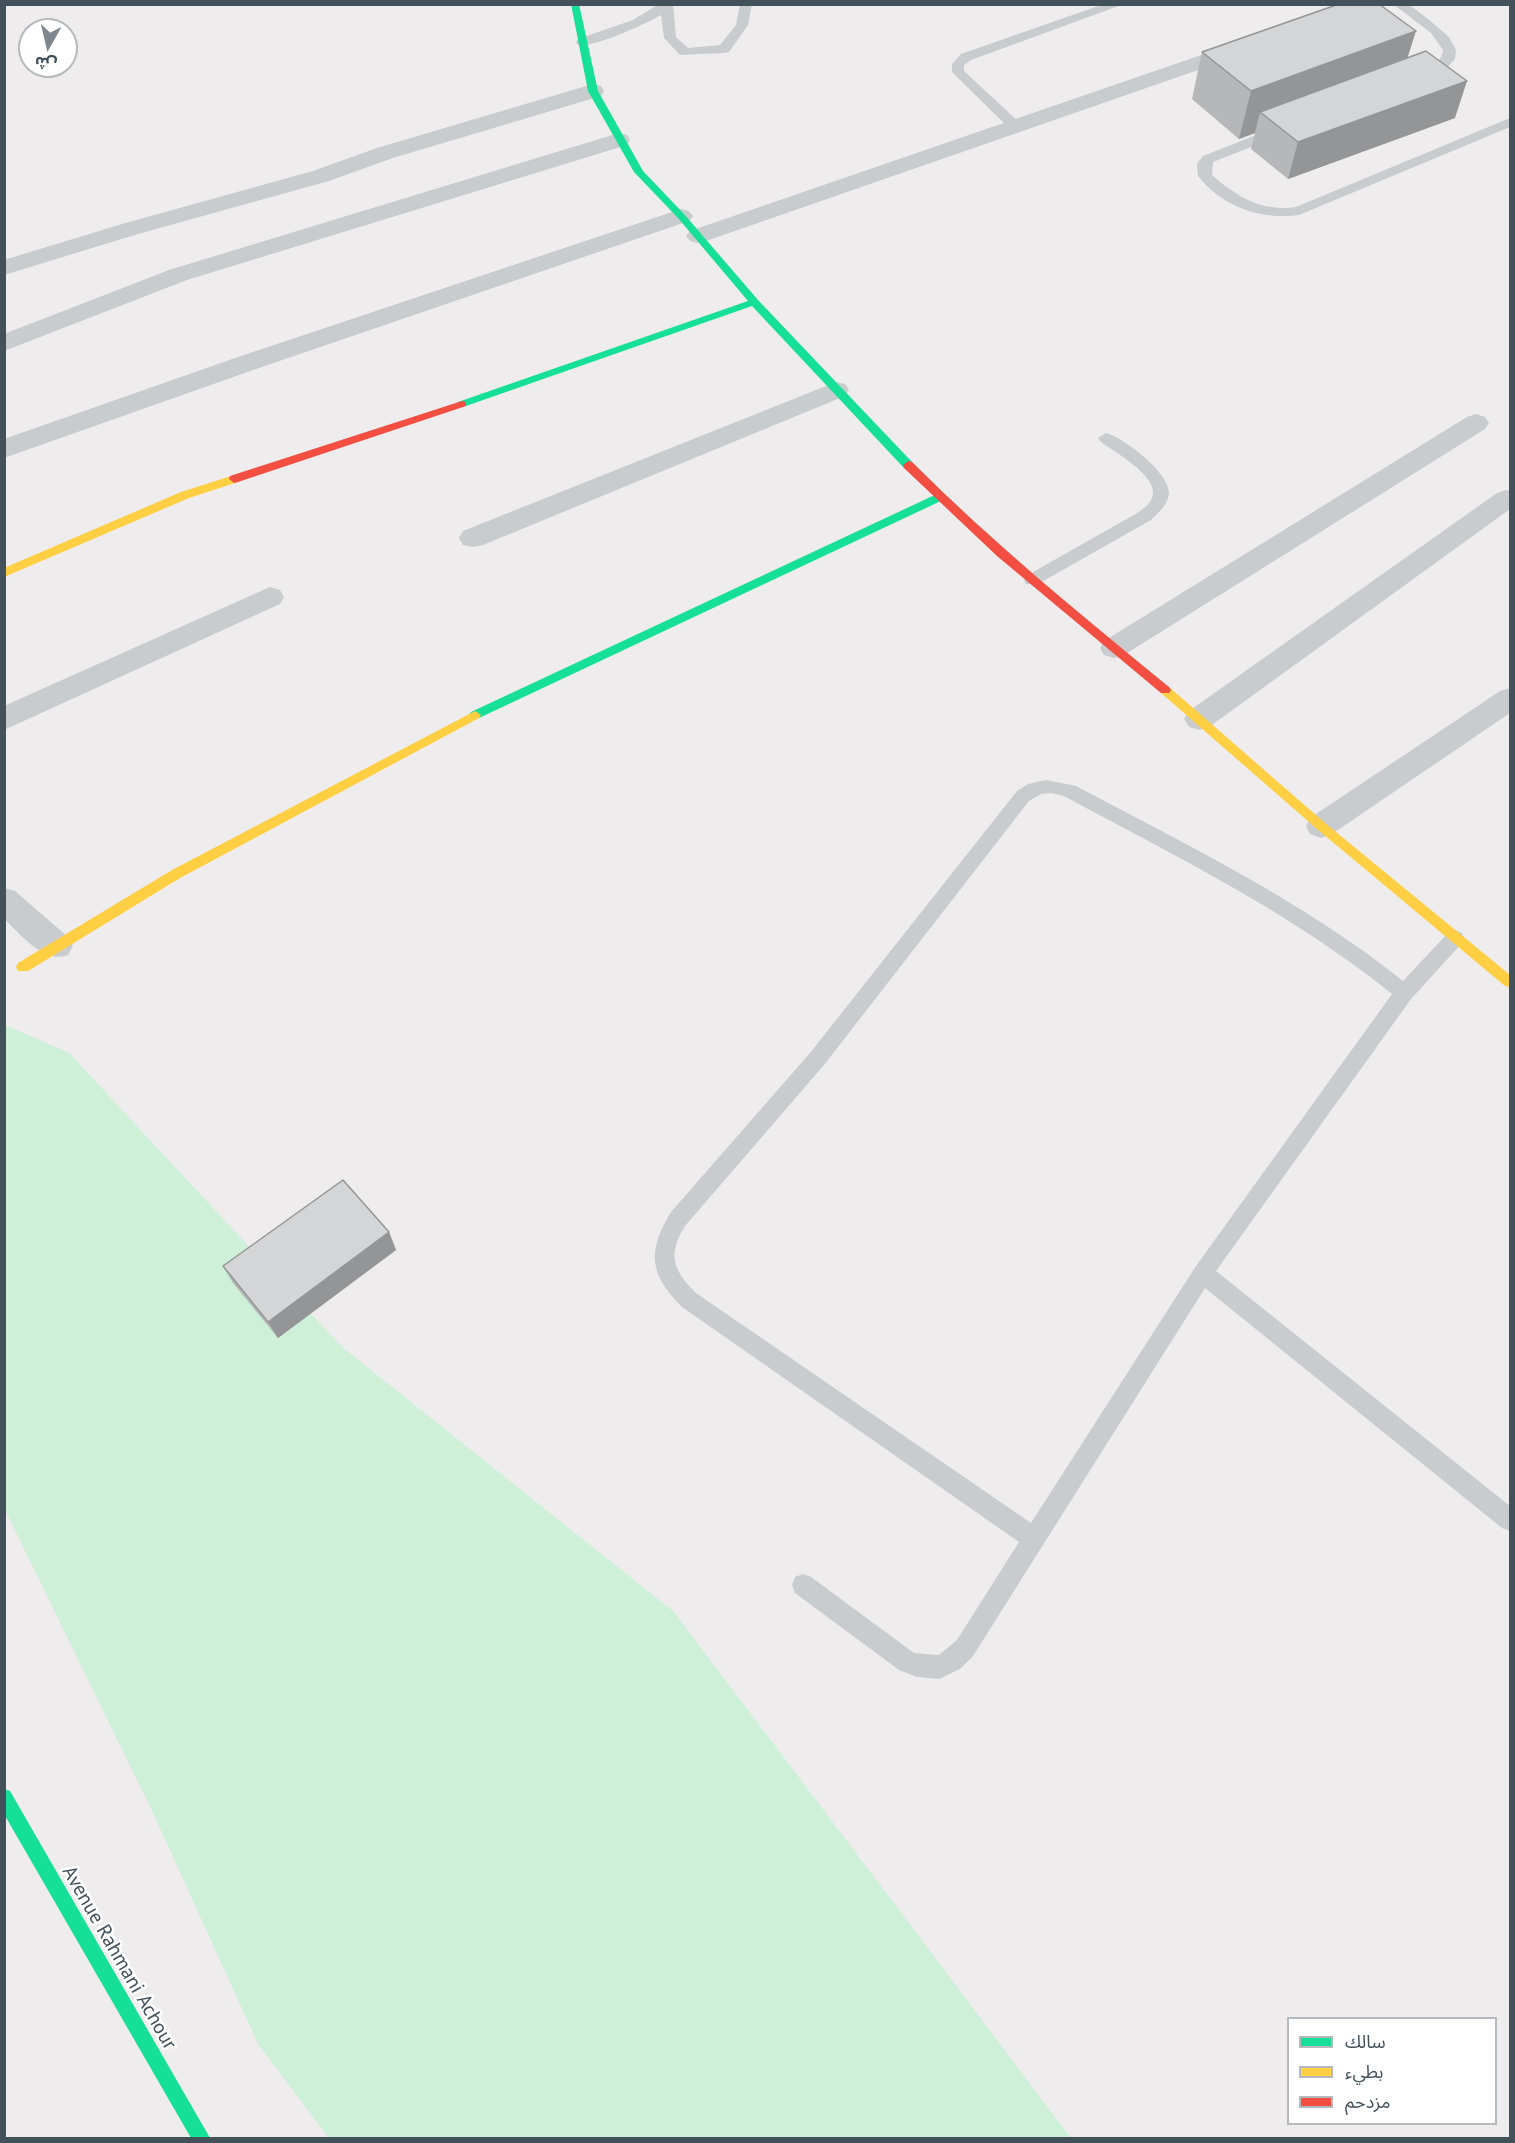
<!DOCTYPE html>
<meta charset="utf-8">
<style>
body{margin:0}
#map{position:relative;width:1515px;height:2143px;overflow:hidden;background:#eeecec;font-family:"PT Sans","Noto Sans Arabic",sans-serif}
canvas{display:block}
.frame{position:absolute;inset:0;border:6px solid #42515a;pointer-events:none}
.legend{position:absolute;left:1287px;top:2017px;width:210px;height:108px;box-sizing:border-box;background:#fff;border:2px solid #b3b9bd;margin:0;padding:8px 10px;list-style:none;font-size:18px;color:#42515a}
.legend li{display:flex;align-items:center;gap:12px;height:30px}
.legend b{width:30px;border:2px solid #b3b9bd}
.north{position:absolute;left:18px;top:18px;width:60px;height:60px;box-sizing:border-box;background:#fff;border:2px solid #b3b9bd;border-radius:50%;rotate:188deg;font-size:16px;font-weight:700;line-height:24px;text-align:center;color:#42515a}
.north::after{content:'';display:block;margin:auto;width:21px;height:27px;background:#7e878d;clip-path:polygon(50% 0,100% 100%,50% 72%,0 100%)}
</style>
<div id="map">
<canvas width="1515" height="2143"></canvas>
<div class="frame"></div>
<ul class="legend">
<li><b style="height:8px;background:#16e098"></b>سالك</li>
<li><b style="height:8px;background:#ffcf43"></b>بطيء</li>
<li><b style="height:8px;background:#f24e42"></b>مزدحم</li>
</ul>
<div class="north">ش</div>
</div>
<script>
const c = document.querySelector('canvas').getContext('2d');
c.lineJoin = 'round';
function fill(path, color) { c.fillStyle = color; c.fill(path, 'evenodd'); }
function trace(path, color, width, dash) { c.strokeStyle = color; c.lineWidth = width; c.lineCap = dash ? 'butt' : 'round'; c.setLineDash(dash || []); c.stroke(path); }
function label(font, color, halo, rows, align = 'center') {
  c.font = font + ' "PT Sans",sans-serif'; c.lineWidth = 5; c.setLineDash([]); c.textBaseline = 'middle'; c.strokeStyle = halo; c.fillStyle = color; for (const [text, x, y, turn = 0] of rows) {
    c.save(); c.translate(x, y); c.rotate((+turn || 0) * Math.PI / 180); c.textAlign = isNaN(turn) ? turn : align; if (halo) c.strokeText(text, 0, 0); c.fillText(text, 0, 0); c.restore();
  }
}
const green = new Path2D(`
 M5,1025L69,1053L342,1347L674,1612L1071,2138H329L258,2044L153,1813L5,1510Z`);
const lane = new Path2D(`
 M659,4H673L676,37L688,48L720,45L736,25L740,4H752L748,25L729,52L724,53L680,55L664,38L661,15C646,24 593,48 578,45L576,42L578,39L633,20Z
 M1104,4H1124L971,60L964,65V71L1020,123L1022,126L1020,129H1010L952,72V64L961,54Z
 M1393,4H1408L1428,19L1449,37L1456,50L1455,59L1444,71L1426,80H1416L1415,77L1416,74C1429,68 1441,65 1443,50L1431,33Z
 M1510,118V127L1299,215C1261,220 1222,207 1198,176L1197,164L1203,156L1274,128H1284L1286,131L1284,134L1213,162L1212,175C1237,197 1262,212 1296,207Z
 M1106,433C1124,438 1169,472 1169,493C1168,505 1158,513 1151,520L1038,584H1026L1024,580L1026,576L1139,512C1145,507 1153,502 1153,493C1154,474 1115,452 1101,442L1098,438Z
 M1046,780L1076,786C1189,846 1303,901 1403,981L1448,933L1455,930L1462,933L1464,938L1462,943L1411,999L1216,1271L1510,1506V1531L1502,1528L1205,1288L973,1656L960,1669L939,1679L917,1677L899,1670L795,1593L792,1585L795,1577L803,1574L811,1577L914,1653L939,1655L957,1640L1019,1542L682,1307C649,1274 647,1251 671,1212L810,1053L1017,791L1028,784ZM1051,793L1064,796C1177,857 1292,913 1392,994L1196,1266L1031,1523L696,1293C673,1270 667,1255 685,1226L824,1065L1029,801L1041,794Z`);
const street = new Path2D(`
 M1242,41L1250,42L1253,47L1250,52L706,241L698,243L690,241L686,236L690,231Z
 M593,84L601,86L604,91L601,96L393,158L329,181L138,234L4,275V260L122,224L313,171L377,148Z
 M619,133L627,135L630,140L627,145L187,280L4,351V334L169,270Z
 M681,209L689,211L693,216L689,221L256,369L4,458V439L238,357Z
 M836,382L845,384L849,390L845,396L483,545L473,547L463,545L459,538L463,531Z
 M1476,414L1485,417L1489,423L1485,429L1124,655L1114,658L1104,655L1100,648L1104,641L1467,417Z
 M1506,490L1510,491V509L1209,727L1199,730L1189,727L1184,719L1189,711L1497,493Z
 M270,587L280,590L284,597L280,604L4,730V706Z
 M1510,688V713L1332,834L1321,838L1310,834L1306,826L1310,818L1500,691Z
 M4,888L15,891L68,937L73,946L68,955C43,964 22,935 4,919Z`);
const fast = new Path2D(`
 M571,4H579L598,91L643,171L684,214L758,300L912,462V468H904L752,306L466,406H458V402L748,301L678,218L634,172L588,91Z
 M939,493L943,494V500L479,718H471L469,715L471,712Z
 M4,1789L10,1791L210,2138H191L4,1814Z`);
const slow = new Path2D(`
 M234,475L239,479L238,482L189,498L4,577V568L181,492Z
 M1165,686L1169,687L1325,823L1510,975V987L1505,986L1317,829L1161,693L1159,690Z
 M475,711L481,715L479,718L180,878L28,971H18L16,967L18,963L172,870Z`);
const jam = new Path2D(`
 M462,401L466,402V406L238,482L234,483L229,479L230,476Z
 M908,461L912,462C993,543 1081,615 1169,687L1171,690L1169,693H1161L997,556L904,468L903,465Z`);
const wall = new Path2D(`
 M1202,52L1407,58L1455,118L1288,179L1251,149L1255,133L1239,139L1192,99Z
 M389,1232L396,1250L278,1338L233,1283L223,1266Z`);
const shadedWall = new Path2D(`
 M1416,31L1401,78L1260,112L1255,133L1239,139L1251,91Z
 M1467,81L1455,118L1288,179L1298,142Z
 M389,1232L396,1250L278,1338L268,1322Z`);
const building = new Path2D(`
 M1339,4H1379L1416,31L1251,91L1202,52Z
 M1426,51L1467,81L1298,142L1260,112Z
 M343,1180L389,1232L268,1322L223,1266Z`);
const nearStreetnames = [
 ["Avenue Rahmani Achour",119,1958,60]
];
fill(green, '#ceefd8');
fill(lane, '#c8ccce');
fill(street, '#c8ccce');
fill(fast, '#16e098');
fill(slow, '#ffcf43');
fill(jam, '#f24e42');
fill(wall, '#b6b7b9');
fill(shadedWall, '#949596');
fill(building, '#d4d5d7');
trace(building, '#949596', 1.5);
label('20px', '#42515a', '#fff', nearStreetnames);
</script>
